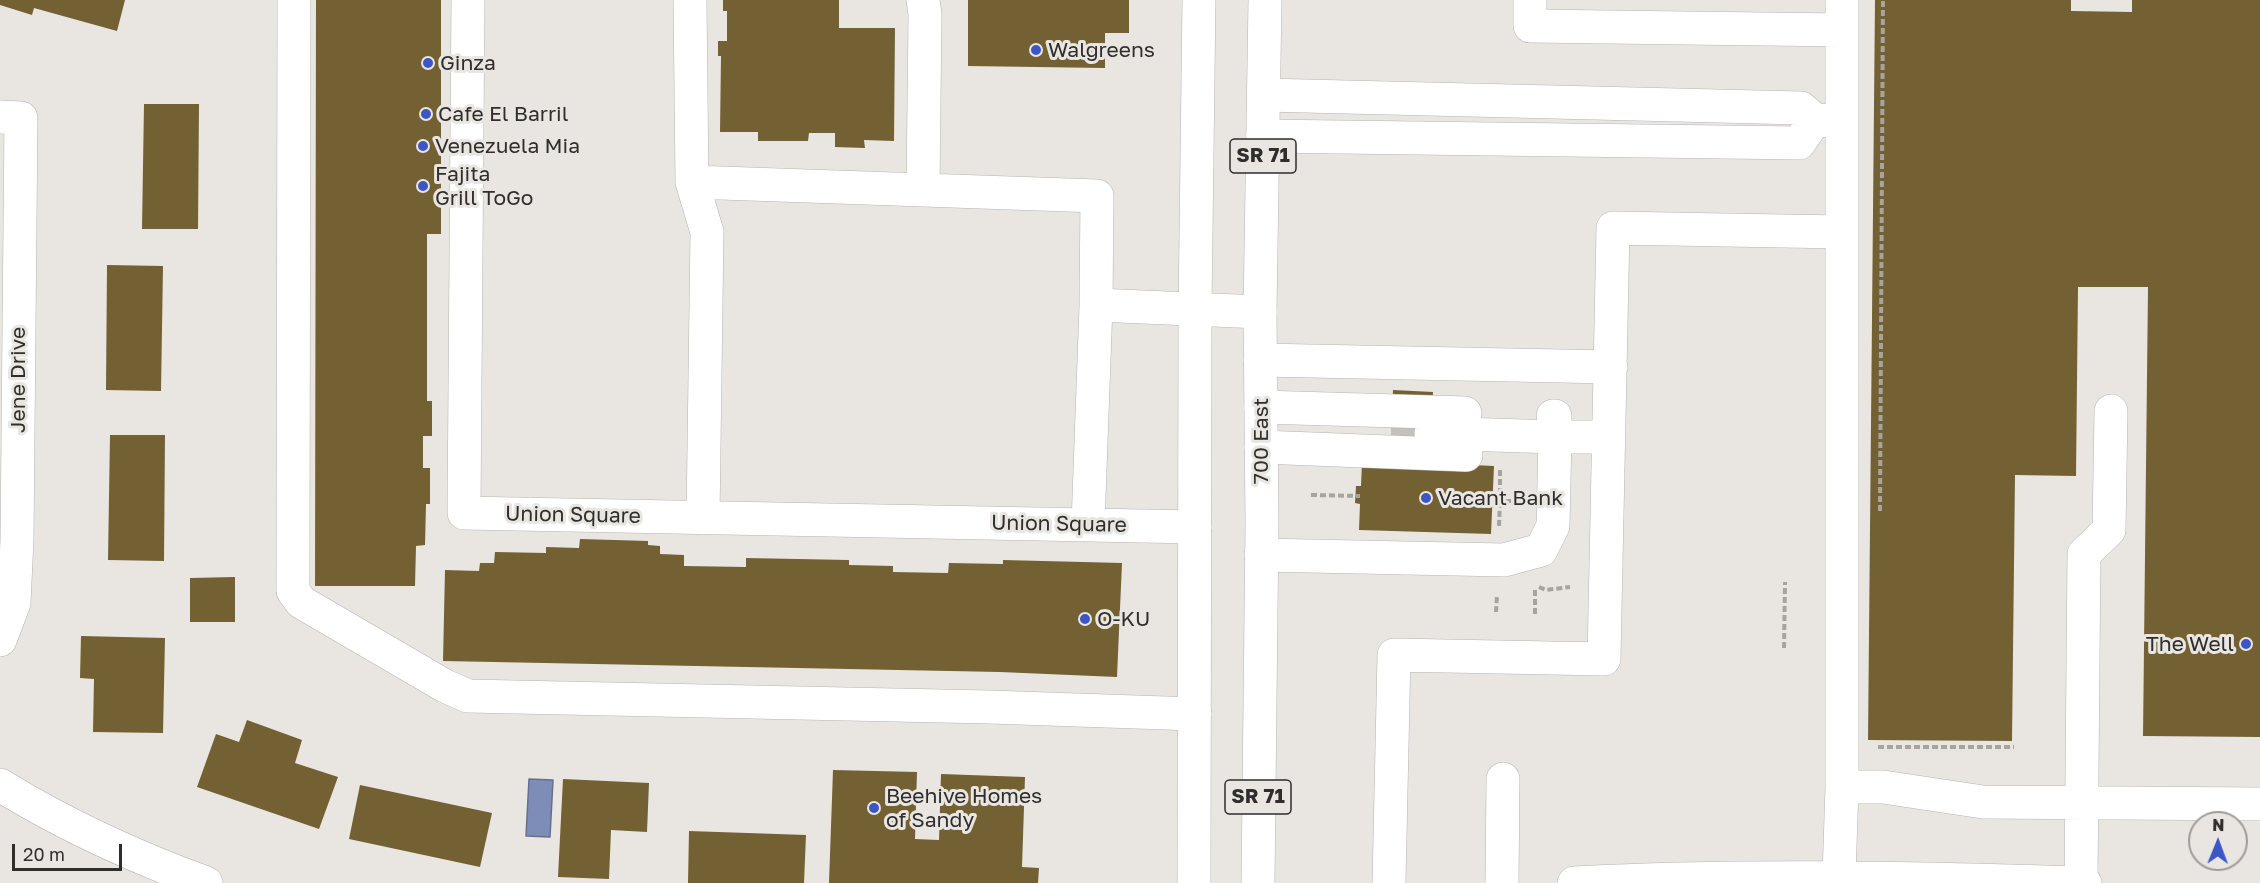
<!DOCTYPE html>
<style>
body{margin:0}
#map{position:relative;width:2260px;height:883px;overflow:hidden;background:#e9e6e1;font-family:"Golos Text",sans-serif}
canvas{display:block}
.north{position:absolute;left:2188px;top:811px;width:60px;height:60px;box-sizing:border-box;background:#e9e6e1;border:2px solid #9f9c99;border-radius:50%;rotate:1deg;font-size:16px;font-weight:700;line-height:24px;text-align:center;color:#2f2e2c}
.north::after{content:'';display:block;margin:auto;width:21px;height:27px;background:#3c55c7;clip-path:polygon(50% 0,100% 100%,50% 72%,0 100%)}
.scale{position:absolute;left:12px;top:844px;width:110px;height:27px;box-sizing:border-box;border:3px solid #2f2e2c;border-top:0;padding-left:8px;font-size:18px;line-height:21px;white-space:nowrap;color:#2f2e2c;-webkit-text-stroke:4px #e9e6e1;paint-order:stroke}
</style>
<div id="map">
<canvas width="2260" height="883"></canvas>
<div class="north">N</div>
<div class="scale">20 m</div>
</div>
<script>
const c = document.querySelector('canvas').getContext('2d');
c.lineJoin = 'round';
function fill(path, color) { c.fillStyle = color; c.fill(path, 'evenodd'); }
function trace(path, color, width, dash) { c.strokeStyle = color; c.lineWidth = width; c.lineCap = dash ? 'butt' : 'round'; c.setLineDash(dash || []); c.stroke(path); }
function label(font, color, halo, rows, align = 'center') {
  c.font = font + ' "Golos Text",sans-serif'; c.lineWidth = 6; c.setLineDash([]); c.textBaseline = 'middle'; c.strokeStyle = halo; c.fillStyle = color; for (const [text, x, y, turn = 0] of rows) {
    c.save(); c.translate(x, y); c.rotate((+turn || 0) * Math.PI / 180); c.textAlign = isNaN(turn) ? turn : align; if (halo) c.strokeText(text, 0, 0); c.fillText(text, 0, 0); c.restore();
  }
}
const water = new Path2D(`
 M529,779L553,780L550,837L526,836Z`);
const building = new Path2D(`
 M0,0H125L117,31L34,8L32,15L0,5Z
 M316,0H441V234H427V401H432V436H423V468H430V504H426L425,545L416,546L415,586H315Z
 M723,0H839V28H895L894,141L864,140L865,148L835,147V133H809L808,141H758V132H720L721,56H718V41H727V11H723Z
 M968,0H1129V33H1105V68L968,66Z
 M1875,0H2071V11L2132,12V0H2260V737L2143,736L2148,287H2078L2076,476L2015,475L2012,741L1868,740Z
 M144,104H199L198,229H142Z
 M107,265L163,266L161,391L106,390Z
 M1393,390L1433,392L1430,463L1494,466L1491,534L1359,530L1360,504L1355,503L1356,486H1361L1362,461L1390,462Z
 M110,435H165L164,561L108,560Z
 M580,539L648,541V545L660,546V554L684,555V566L746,567V558L849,560V565L893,566V572L948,573L949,563L1003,564V560L1122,563L1117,677L1000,672L443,661L445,570L479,571L480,563H494L495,552L546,553V547L579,548Z
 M235,577V622H190V578Z
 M81,636L165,638L163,733L93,732L94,679L80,678Z
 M247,720L302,740L295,763L338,777L319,829L197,787L216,734L239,742Z
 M833,770L917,772L915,839L939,840L941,774L1025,777L1022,867L1039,868L1038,883H829Z
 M563,779L649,783L647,832L611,830L609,879L558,877Z
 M360,785L492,813L480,867L349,839Z
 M689,831L806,835L804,883H688Z`);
const minorTunnel = new Path2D(`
 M1391,432L1431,433`);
const path = new Path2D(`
 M1500,470V501H1518
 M1311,495L1360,496
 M1492,500L1500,501L1499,526
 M1880,511L1883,0
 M1539,587L1546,590L1570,587
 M1496,612L1497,595
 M1535,614V588
 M1784,648L1785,582
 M1878,747H2014`);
const minor = new Path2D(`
 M294,0L293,574V591L301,602L445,686L468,696L989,707L1195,714
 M468,0L464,513L1195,527
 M690,0L692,182L707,232L703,518
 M923,0L925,14L923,190
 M1530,0V26L1842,30V0
 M1842,30V787H1883L1983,802L2260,804
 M1264,95L1801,108L1815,120L1841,121
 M0,117L21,118L17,540L14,603L0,640
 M1263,136L1799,143L1815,120
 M692,182L1097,196L1096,305L1088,525
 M1096,305L1260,312
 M1260,360L1611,367
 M1261,407L1465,413
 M1553,416H1555V437H1608
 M1261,447L1466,455
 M1261,555L1504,560L1541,550L1553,526L1555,437L1431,433
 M0,785C65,825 135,857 206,883
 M1839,877L1842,787
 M1389,883L1394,655L1604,659L1613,228L1841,232
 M1502,883L1503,779
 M1574,883C1744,874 1914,878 2085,883
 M2081,883L2084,554L2109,530L2111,411`);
const major = new Path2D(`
 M1194,883L1195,310L1199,0
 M1258,883L1262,523L1260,312L1265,0`);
const markers = [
 [1036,50,6,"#3c55c7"],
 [428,63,6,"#3c55c7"],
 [426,114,6,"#3c55c7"],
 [423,146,6,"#3c55c7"],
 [423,186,6,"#3c55c7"],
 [1426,498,6,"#3c55c7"],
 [1085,619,6,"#3c55c7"],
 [2246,644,6,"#3c55c7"],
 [874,808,6,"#3c55c7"]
];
const shields = [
 [1263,156,66],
 [1258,797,66]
];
const shieldNames = [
 ["SR 71",1263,156],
 ["SR 71",1258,797]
];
const poiNames = [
 ["Walgreens",1048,50],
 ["Ginza",440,63],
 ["Cafe El Barril",438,114],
 ["Venezuela Mia",435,146],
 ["Fajita",435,174],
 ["Grill ToGo",435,198],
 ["Vacant Bank",1438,498],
 ["O-KU",1097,619],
 ["The Well",2234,644,"right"],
 ["Beehive Homes",886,796],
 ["of Sandy",886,820]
];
const streetNames = [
 ["Jene Drive",18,380,-90],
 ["700 East",1261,441,-90],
 ["Union Square",573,515,1],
 ["Union Square",1059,524,1]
];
fill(water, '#7e8db8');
trace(water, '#66708e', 1.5);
fill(building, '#736033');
trace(minorTunnel, '#c4c1bd', 33, [33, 16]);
trace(minor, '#b6b4af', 34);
trace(major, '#b6b4af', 34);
trace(path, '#a7a4a0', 4, [6, 3]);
trace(minor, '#fff', 33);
trace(major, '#fff', 33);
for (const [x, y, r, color] of markers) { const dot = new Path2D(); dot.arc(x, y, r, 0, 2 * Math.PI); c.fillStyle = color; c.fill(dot); trace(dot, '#e9e6e1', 2); }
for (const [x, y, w] of shields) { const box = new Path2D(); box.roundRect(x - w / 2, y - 17, w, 34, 4.5); c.fillStyle = '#e9e6e1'; c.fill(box); trace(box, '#2f2e2c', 1.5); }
label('bold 20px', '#2f2e2c', null, shieldNames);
label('21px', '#2f2e2c', '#e9e6e1', poiNames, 'left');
label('21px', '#2f2e2c', '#e9e6e1', streetNames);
</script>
